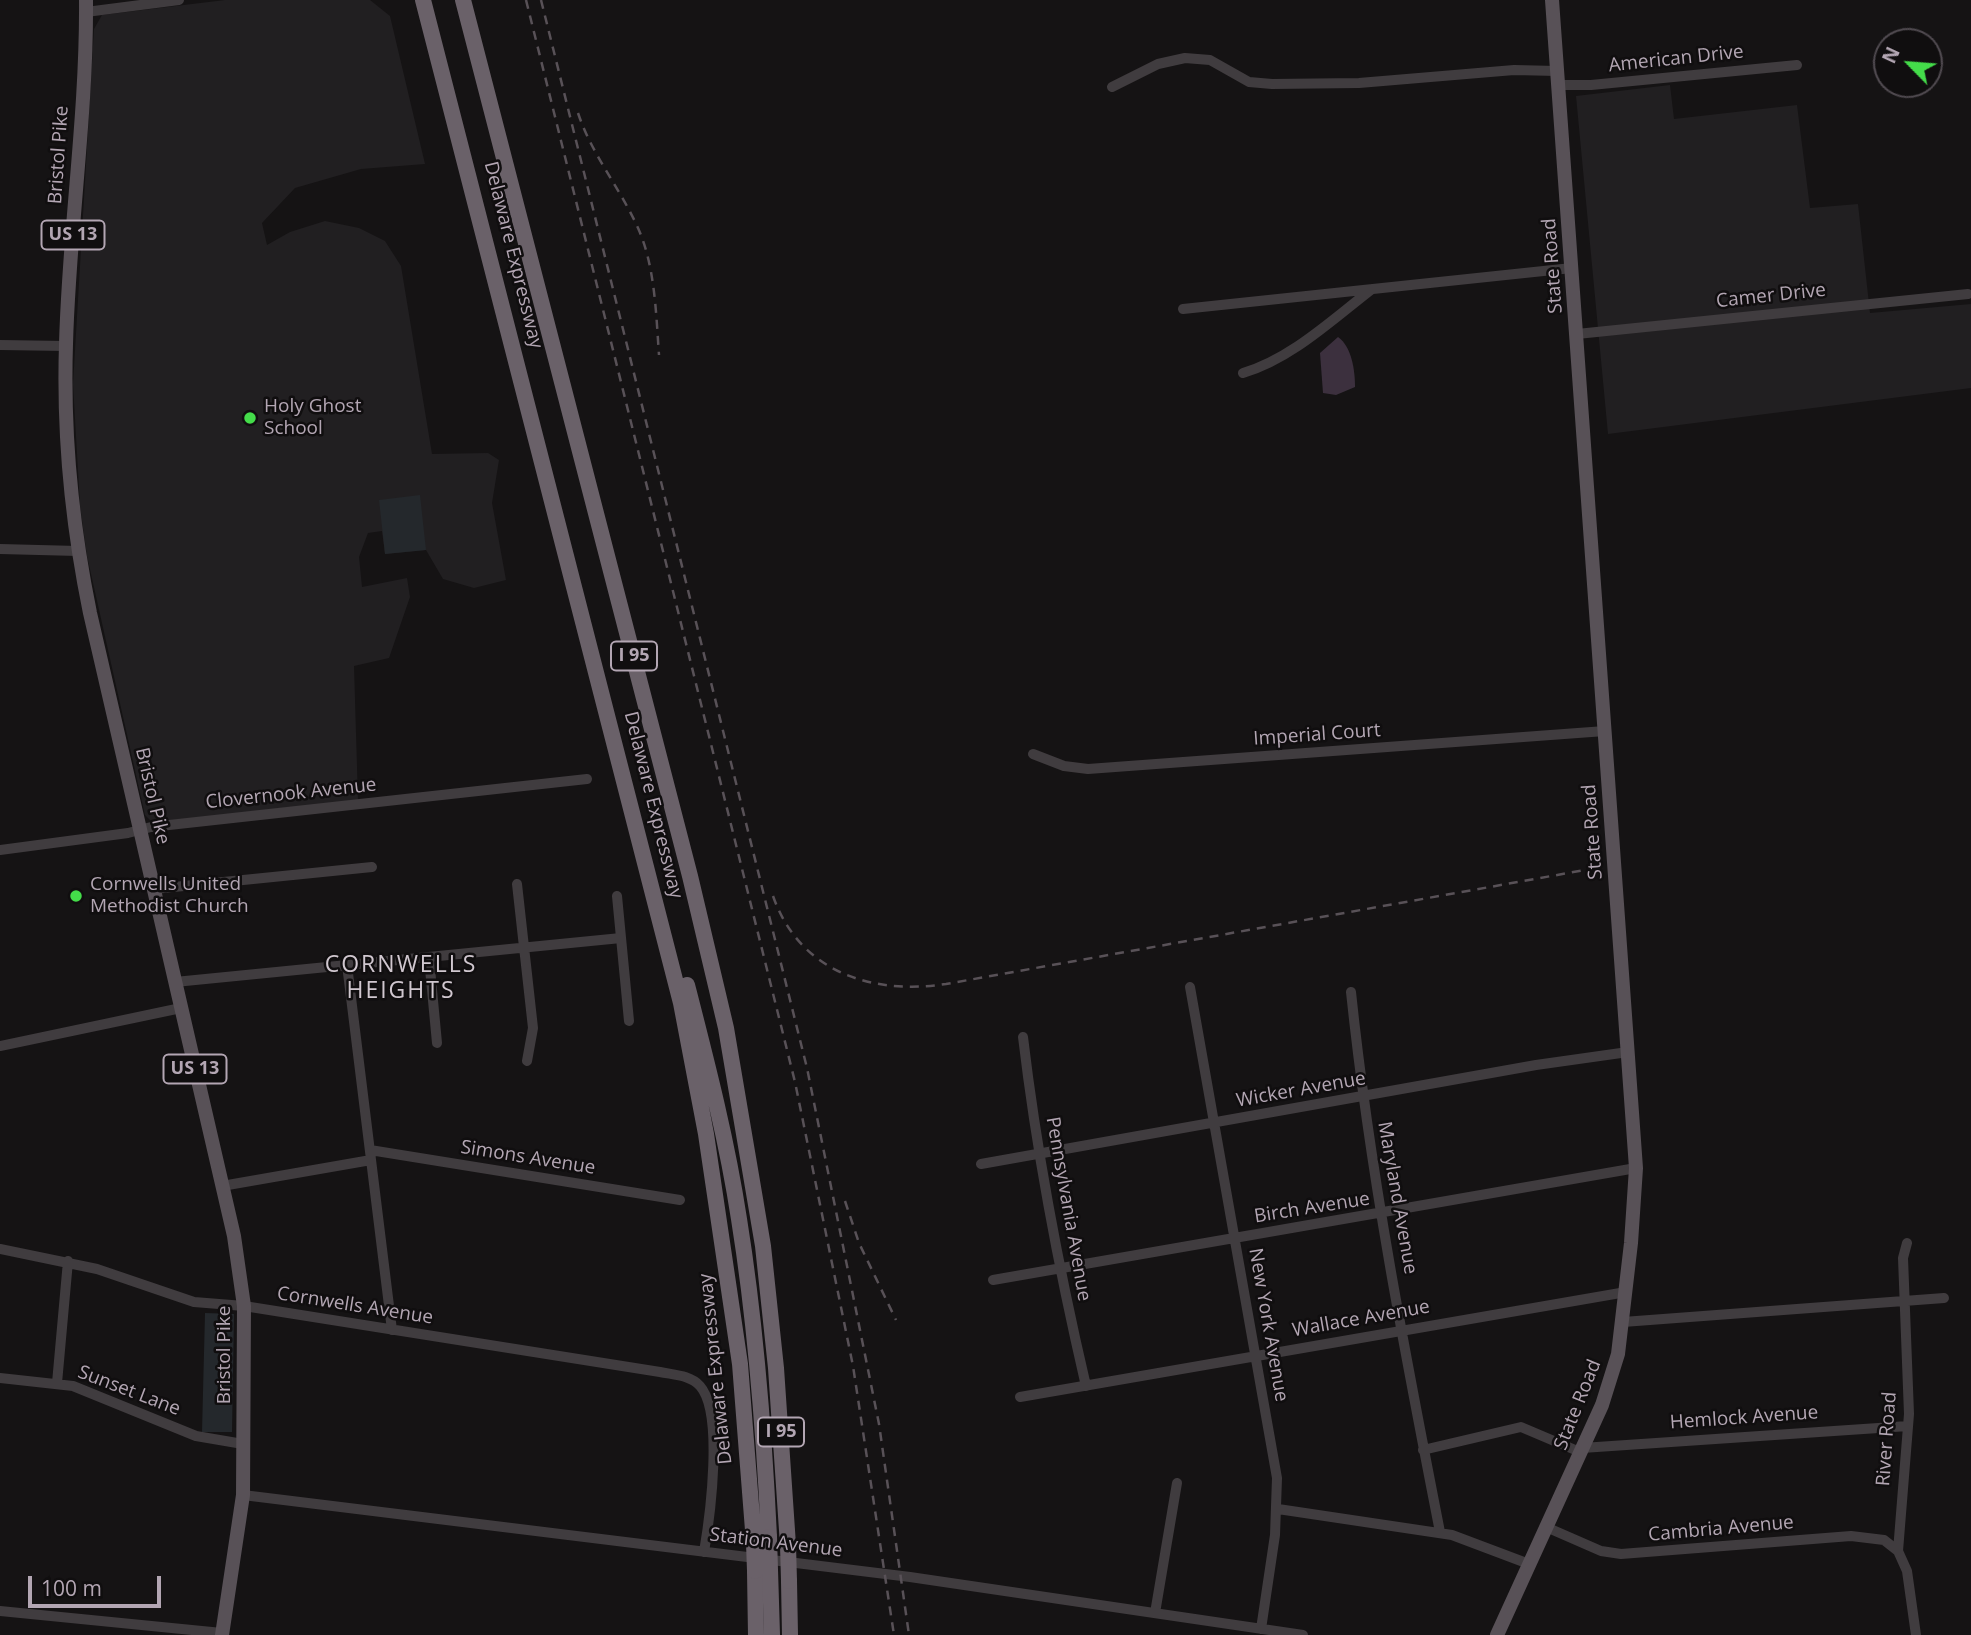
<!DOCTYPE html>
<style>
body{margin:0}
#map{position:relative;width:1971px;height:1635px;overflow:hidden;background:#151314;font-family:"Open Sans",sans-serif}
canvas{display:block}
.north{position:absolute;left:1873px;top:28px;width:70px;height:70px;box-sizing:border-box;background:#100e0f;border:2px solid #514b51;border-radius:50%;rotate:295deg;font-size:19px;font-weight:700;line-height:28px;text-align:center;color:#b3a6b3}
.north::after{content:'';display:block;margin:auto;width:24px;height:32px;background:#44dc4a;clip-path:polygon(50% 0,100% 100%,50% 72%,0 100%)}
.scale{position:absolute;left:28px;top:1576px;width:133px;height:32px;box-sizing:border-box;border:4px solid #b3a6b3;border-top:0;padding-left:9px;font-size:21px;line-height:24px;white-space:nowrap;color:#b3a6b3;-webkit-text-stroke:5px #100e0f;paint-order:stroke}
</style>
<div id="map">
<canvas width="1971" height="1635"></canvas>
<div class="north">N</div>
<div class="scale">100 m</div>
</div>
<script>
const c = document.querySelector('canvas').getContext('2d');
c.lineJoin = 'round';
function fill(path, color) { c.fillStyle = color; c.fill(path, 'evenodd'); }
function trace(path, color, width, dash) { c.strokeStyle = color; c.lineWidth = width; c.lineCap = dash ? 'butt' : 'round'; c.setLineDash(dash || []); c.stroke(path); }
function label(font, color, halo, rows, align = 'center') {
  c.font = font + ' "Open Sans",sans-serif'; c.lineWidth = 5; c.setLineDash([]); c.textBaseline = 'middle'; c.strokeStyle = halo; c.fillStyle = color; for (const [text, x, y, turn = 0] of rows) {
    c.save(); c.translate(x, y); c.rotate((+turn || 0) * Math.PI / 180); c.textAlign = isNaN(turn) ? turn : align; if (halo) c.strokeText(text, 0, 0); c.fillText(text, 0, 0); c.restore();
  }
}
const built = new Path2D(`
 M225,0H370L390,16L425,164L361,169L295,188L262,223L267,245L290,232L325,221L359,228L385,241L401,266L432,454L488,453L499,460L492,503L506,580L474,588L443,579L426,550L385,554L382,531L368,533L359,557L362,587L407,578L410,597L389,658L354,666L358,800L157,822L151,821L145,815L87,556L80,506L73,384L94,29L102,15Z
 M1670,85L1674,119L1797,105L1810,208L1858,204L1870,313L1971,304V388L1608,434L1576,96Z`);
const green = new Path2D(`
 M420,495L426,550L385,554L379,500Z
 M205,1313L234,1314L232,1432H202Z`);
const water = new Path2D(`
 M1338,337C1352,347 1355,371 1355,387L1336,395L1323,393L1320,353Z`);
const minor = new Path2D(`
 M86,12L179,0
 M1558,85H1591L1797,65
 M1112,87L1158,64L1185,58L1210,60L1249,82L1272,84L1359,83L1514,70L1557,71
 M1183,309L1572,268
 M1577,334L1968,294
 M0,345L66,346
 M1243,373C1291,359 1333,319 1372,289
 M0,549L78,551
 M1033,754L1064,766L1088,769L1605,731
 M0,850L128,833L151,827L587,779
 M517,884L533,1028L527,1061
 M154,889L372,867
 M617,896L629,1021
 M429,958L437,1043
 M347,965L392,1330
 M175,982L621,938
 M1190,987L1277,1478L1275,1535L1261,1629
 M1351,992C1370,1174 1405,1353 1440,1532
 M1023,1037C1037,1155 1059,1270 1086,1386
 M0,1046L181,1008
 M370,1150L680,1200
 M981,1164L1536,1065L1628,1052
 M222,1186L371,1160
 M1907,1243L1903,1258L1909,1414L1898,1551L1907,1571L1916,1635
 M0,1249L97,1269L194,1302L244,1306L660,1372C674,1375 690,1375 700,1386C724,1413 710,1517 704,1552
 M993,1280L1636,1168
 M1623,1322L1944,1298
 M0,1378L73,1386L196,1436L243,1444
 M57,1383L68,1261
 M1020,1397L1626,1292
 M1582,1448L1908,1426
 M1423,1450L1521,1427L1580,1452
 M243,1495L910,1577L1303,1635
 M1278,1509L1452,1535L1529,1564
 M1546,1527L1601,1551L1621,1554L1851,1536L1884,1540L1898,1551
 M0,1611L222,1633
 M1155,1613L1177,1483`);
const major = new Path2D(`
 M86,0C87,115 69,229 66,344C63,435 72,525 90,613L234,1236L244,1306L243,1495L222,1635
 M1497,1635L1602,1405L1618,1354L1631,1243L1636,1168L1552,0`);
const highway = new Path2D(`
 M423,0L681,1003L706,1134L740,1364L754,1543
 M463,0L690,876L726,1028L763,1246L776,1368L788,1545
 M687,985C707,1063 727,1140 739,1219C756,1325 764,1431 769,1537
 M755,1571L756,1635
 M789,1581L790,1635`);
const rail = new Path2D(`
 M526,0L795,1082L853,1366L894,1635
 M541,0L807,1068L879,1424L909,1635
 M578,113C592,155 620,188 638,228C655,266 656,313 659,355
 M773,896C800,973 873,995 946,984L1585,870
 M845,1201L859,1243L896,1320`);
const highwayBridge = new Path2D(`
 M769,1537L772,1635
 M754,1543L755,1571
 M788,1545L789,1581`);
const markers = [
 [250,418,7,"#44dc4a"],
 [76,896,7,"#44dc4a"]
];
const shields = [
 [73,235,63],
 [634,656,46],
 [195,1069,63],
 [781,1432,46]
];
const shieldNames = [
 ["US 13",73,235],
 ["I 95",634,656],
 ["US 13",195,1069],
 ["I 95",781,1432]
];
const streetNames = [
 ["American Drive",1676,59,-6],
 ["Bristol Pike",59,155,-86],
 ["Delaware Expressway",513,255,76],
 ["State Road",1553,266,-94],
 ["Camer Drive",1771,296,-6],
 ["Imperial Court",1317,735,-4],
 ["Clovernook Avenue",291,794,-6],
 ["Bristol Pike",152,796,77],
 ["Delaware Expressway",653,805,76],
 ["State Road",1593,832,-94],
 ["Wicker Avenue",1301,1090,-10],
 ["Simons Avenue",528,1158,9],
 ["Maryland Avenue",1397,1198,80],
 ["Birch Avenue",1312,1208,-9],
 ["Pennsylvania Avenue",1068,1209,80],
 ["Cornwells Avenue",355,1306,9],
 ["Wallace Avenue",1361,1319,-10],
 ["New York Avenue",1268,1325,80],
 ["Bristol Pike",225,1355,-90],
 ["Delaware Expressway",716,1369,-96],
 ["Sunset Lane",129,1391,21],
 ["State Road",1578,1405,-68],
 ["Hemlock Avenue",1744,1418,-4],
 ["River Road",1887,1439,-86],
 ["Cambria Avenue",1721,1529,-5],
 ["Station Avenue",776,1543,7]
];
const poiNames = [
 ["Holy Ghost",264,407],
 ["School",264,429],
 ["Cornwells United",90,885],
 ["Methodist Church",90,907]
];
const quarterNames = [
 ["CORNWELLS",401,965],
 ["HEIGHTS",401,991]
];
fill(built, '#211f21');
fill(green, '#24282c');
fill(water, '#3c303e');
trace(minor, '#403c3f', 10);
trace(major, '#585157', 14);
trace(highway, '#6a6169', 16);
trace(rail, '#585157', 2.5, [9, 7]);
trace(highwayBridge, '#6a6169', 16);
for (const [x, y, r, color] of markers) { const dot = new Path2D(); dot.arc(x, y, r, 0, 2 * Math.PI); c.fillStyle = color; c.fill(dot); trace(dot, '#100e0f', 2.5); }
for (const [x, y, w] of shields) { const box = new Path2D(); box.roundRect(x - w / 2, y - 14.5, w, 29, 5); c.fillStyle = '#100e0f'; c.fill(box); trace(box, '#b3a6b3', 2); }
label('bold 18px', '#b3a6b3', null, shieldNames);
label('19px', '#b3a6b3', '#100e0f', streetNames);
label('19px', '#b3a6b3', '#100e0f', poiNames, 'left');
c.letterSpacing = '2px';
label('23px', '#d0c7cf', '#100e0f', quarterNames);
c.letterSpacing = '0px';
</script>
